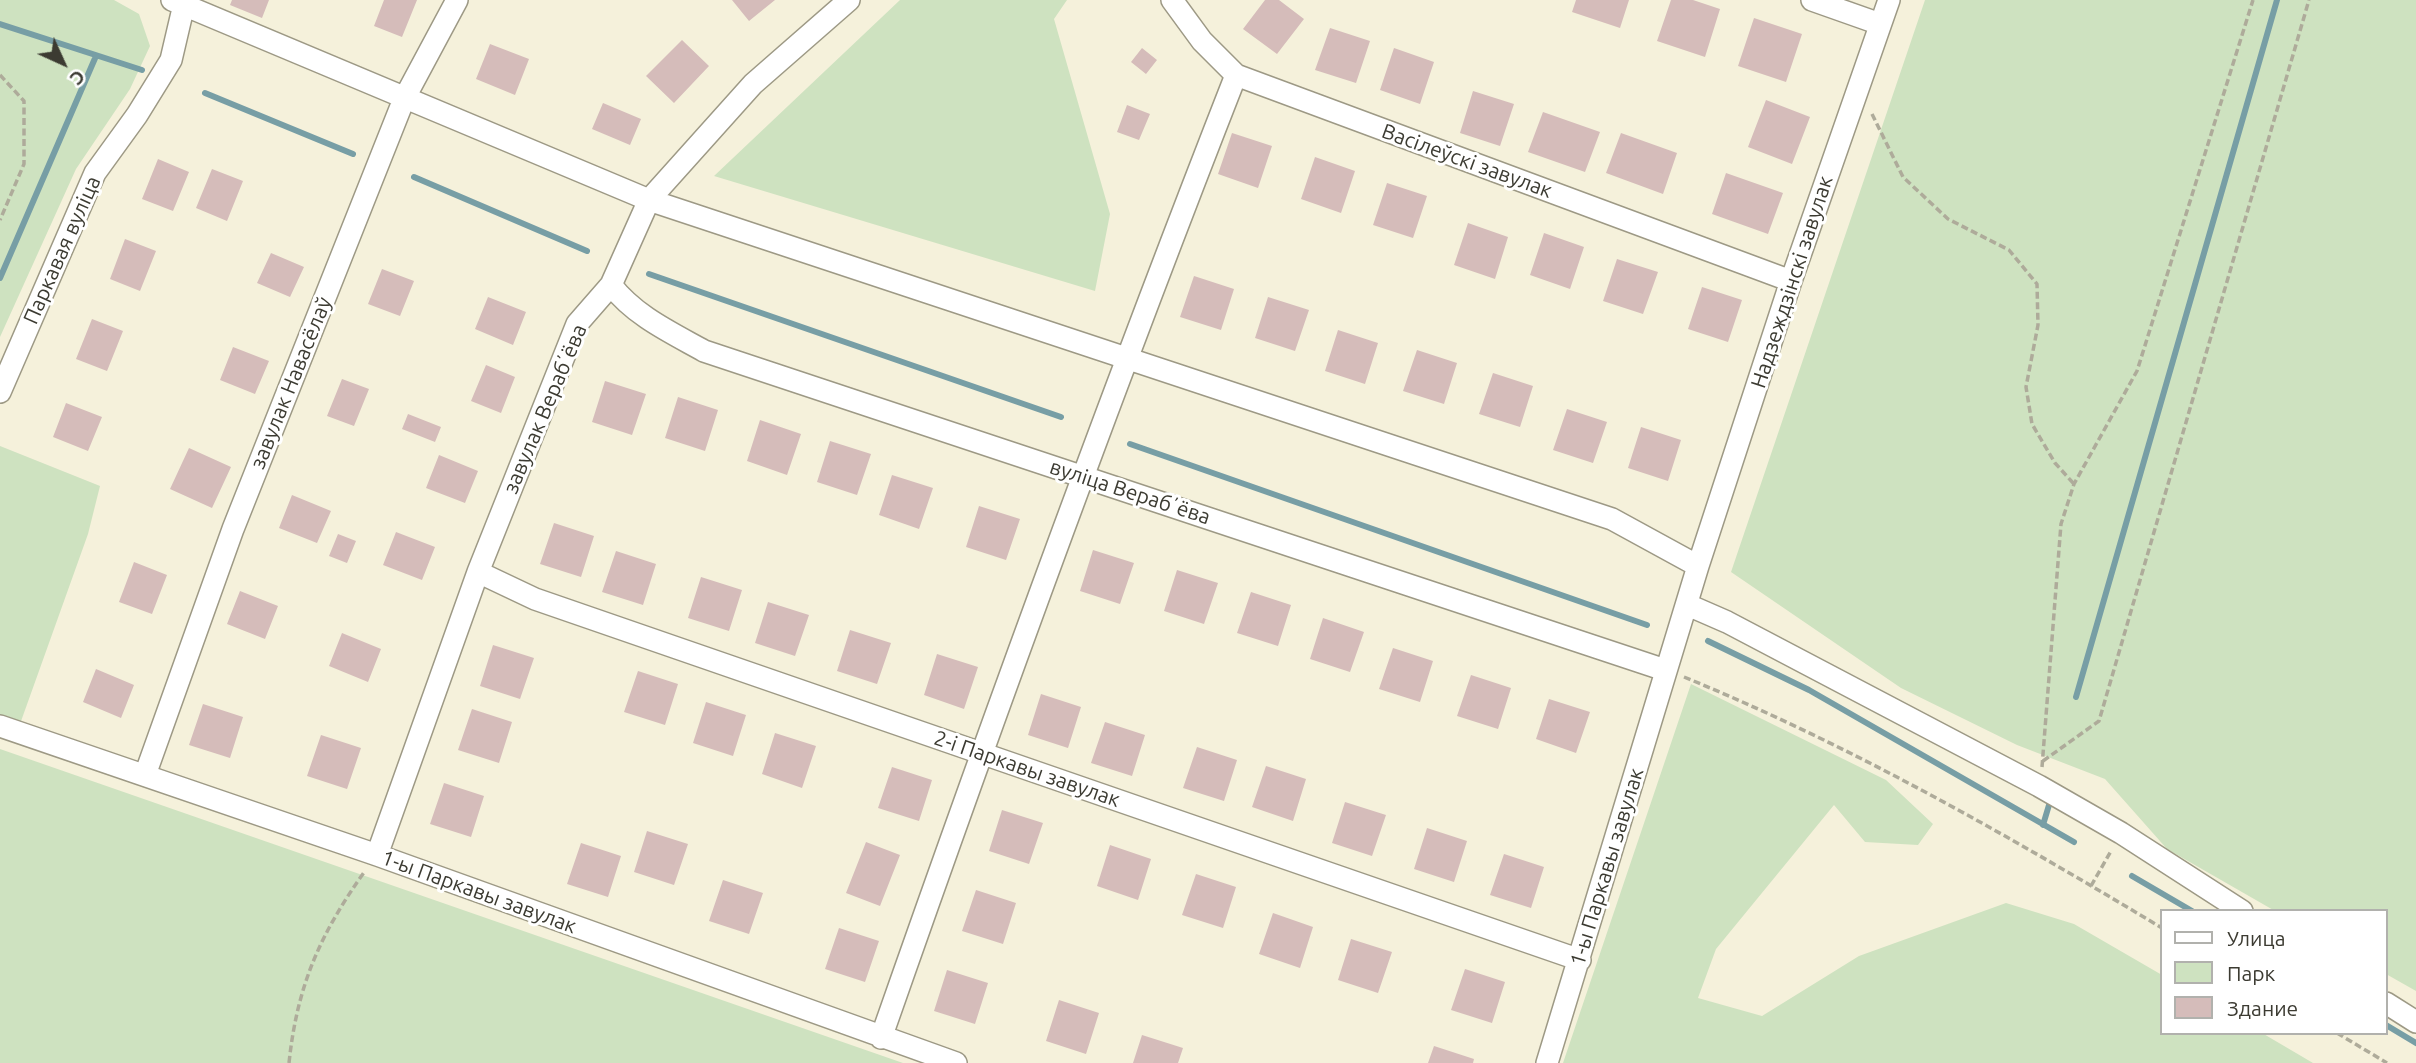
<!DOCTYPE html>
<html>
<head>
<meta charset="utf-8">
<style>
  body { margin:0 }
  #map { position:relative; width:2416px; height:1063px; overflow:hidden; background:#f5f1db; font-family:Ubuntu,sans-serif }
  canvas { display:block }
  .legend { position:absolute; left:2160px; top:909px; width:228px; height:126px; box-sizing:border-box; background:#fff; border:2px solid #b1b1ad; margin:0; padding:9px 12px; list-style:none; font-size:21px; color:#3c3b32 }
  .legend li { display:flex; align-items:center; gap:14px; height:35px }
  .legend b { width:35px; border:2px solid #b1b1ad }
  .north { position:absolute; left:28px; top:28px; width:70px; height:70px; -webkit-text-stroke:5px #fff; paint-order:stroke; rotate:135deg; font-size:19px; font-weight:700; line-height:28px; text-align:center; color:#3c3b32 }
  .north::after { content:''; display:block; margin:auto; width:24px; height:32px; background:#3c3b32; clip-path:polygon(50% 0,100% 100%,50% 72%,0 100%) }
</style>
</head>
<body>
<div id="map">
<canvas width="2416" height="1063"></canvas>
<ul class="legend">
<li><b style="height:9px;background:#fff"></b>Улица</li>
<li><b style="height:19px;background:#cee2c0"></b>Парк</li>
<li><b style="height:19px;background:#d5bcba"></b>Здание</li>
</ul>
<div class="north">С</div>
</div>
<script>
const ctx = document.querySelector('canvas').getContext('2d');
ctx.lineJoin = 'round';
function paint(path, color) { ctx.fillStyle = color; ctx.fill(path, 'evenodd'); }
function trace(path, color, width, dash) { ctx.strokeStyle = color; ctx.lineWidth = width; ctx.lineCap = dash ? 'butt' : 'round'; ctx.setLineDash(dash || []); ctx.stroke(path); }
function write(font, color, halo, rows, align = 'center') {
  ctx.font = font + ' Ubuntu,sans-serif'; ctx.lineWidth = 6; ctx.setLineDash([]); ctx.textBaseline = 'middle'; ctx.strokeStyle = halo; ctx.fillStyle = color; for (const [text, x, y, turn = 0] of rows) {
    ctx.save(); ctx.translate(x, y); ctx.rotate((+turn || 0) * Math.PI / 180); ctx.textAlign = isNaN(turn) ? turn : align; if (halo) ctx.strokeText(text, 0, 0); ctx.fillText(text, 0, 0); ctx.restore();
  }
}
const green = new Path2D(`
  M0,0h114l25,14 11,32 -20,43 -54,80 -76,168z
  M900,0h167l-13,19 56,195 -15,77 -381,-115z
  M1925,0h491v991l-30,-17v-63h-111l-108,-62 -62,-70 -88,-34 -116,-57 -170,-116z
  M0,446l100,40 -12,48 -68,190 -20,-7z
  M1691,684l195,96 47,44 -15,21 -53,-3 -31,-37 -118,144 -18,49 64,18 97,-60 147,-53 68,21 88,51v58h100l51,30h-750z
  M0,749l903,314h-903z`);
const stream = new Path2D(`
  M0,24l142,46
  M205,93l148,61
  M414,177l173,74
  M649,274l412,143
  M0,278l96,-222
  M1130,444l517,181
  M1708,641l101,49 265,152
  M2076,697l201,-697
  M2043,825l6,-20
  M2132,876l60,35
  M2386,1025l30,18`);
const building = new Path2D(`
  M232,0h37l-7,18 -32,-13z
  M384,0h33l-15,37 -28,-11z
  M732,0h43l-26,21z
  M1265,0h14l25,19 -27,35 -34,-25z
  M1576,0h53l-9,28 -48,-16z
  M1671,0h22l27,9 -15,48 -48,-16z
  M1754,18l48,16 -16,48 -48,-16z
  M1330,28l40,13 -14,42 -41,-13z
  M682,40l27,26 -35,37 -28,-27z
  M490,44l39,15 -14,36 -39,-16z
  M1142,48l15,12 -11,14 -15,-12z
  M1394,48l40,14 -14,42 -40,-14z
  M1473,91l41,13 -14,42 -40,-13z
  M1766,100l44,17 -18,47 -44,-17z
  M603,103l38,16 -11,26 -38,-16z
  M1127,105l23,9 -11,26 -22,-8z
  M1543,112l57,20 -15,40 -57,-20z
  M1232,133l40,13 -14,42 -40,-14z
  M1621,133l56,20 -14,41 -57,-21z
  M1315,157l40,14 -14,42 -40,-14z
  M158,159l31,13 -16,39 -31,-12z
  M212,169l31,12 -16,40 -31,-13z
  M1726,173l57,20 -15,41 -56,-20z
  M1387,183l40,13 -14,42 -40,-13z
  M1468,223l40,14 -13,42 -41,-14z
  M1544,233l40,14 -14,42 -40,-14z
  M125,239l31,12 -16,40 -30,-12z
  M271,253l33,14 -14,30 -33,-14z
  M1617,259l41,13 -15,42 -40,-13z
  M382,269l32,12 -14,35 -32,-12z
  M1194,276l40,13 -13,41 -41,-13z
  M1702,287l40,13 -14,42 -40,-13z
  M488,297l38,15 -13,33 -38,-16z
  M1268,297l41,13 -14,41 -40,-13z
  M92,319l31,12 -16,40 -31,-12z
  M1338,330l40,13 -13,41 -40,-13z
  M233,347l36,14 -14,33 -35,-14z
  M1417,350l40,13 -13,41 -41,-13z
  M486,365l29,12 -14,36 -30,-12z
  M1493,373l40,13 -13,41 -41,-13z
  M342,379l27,10 -15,37 -27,-10z
  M605,381l41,13 -14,41 -40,-13z
  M678,397l40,13 -13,41 -40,-13z
  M66,403l36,14 -14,34 -35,-14z
  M1567,409l40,13 -14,41 -40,-13z
  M408,414l33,13 -6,15 -33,-13z
  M760,420l41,14 -14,41 -40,-14z
  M1641,427l40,13 -13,41 -40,-13z
  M830,441l41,13 -14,41 -40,-13z
  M189,448l42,19 -19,41 -42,-19z
  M439,455l39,16 -13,32 -39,-15z
  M892,475l41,13 -14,41 -40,-14z
  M292,495l39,16 -14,32 -38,-15z
  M979,506l41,13 -14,41 -40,-13z
  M554,523l40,13 -13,41 -41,-13z
  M396,532l39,15 -13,33 -39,-15z
  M338,534l18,7 -9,22 -18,-7z
  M1093,550l41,13 -14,41 -40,-13z
  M616,551l40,13 -13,41 -41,-13z
  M134,562l33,13 -15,39 -33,-12z
  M1177,570l41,13 -14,41 -40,-13z
  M701,577l41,13 -13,41 -41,-13z
  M240,591l38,15 -13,33 -38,-15z
  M1251,592l40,13 -13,41 -41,-13z
  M768,602l41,13 -14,41 -40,-13z
  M1323,618l41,14 -14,40 -40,-13z
  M850,630l41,13 -14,41 -40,-13z
  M342,633l39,16 -13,33 -39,-16z
  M493,645l41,13 -14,41 -40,-13z
  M1393,648l40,13 -13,41 -41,-13z
  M937,654l41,13 -14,42 -40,-14z
  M96,669l38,16 -13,33 -38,-16z
  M638,671l40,13 -13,41 -41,-13z
  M1471,675l40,13 -13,41 -41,-13z
  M1041,694l40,13 -13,41 -40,-13z
  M1549,699l41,13 -14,41 -40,-14z
  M706,702l40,13 -13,41 -40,-13z
  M203,704l40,13 -13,41 -41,-13z
  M472,709l40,13 -13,41 -41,-13z
  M1105,722l40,13 -13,41 -41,-13z
  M775,733l41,13 -14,42 -40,-14z
  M321,735l40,13 -14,41 -40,-13z
  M1197,747l40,13 -13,41 -41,-13z
  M1266,766l40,13 -13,42 -41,-14z
  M892,767l40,13 -13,41 -41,-13z
  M444,783l40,13 -13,41 -41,-13z
  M1345,802l41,13 -14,41 -40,-13z
  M1002,810l41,13 -14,41 -40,-13z
  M1427,828l40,13 -13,41 -40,-13z
  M647,831l41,13 -14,41 -40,-13z
  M866,842l34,13 -20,51 -34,-13z
  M581,843l40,13 -13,41 -41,-13z
  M1110,845l41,14 -13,41 -41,-14z
  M1504,854l40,13 -13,41 -41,-13z
  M1196,874l40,13 -13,41 -41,-13z
  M723,880l40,13 -14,41 -40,-13z
  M976,890l40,13 -13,41 -41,-13z
  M1273,913l40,14 -13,41 -41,-14z
  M839,928l40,13 -14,41 -40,-13z
  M1351,939l41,13 -14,41 -40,-13z
  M1465,969l40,13 -13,41 -41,-13z
  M947,970l41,13 -13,41 -41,-13z
  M1059,1000l40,13 -13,41 -40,-13z
  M1142,1035l41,13 -5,15h-45z
  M1434,1046l40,13 -1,4h-45z`);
const path = new Path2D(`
  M0,75l24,26v63l-24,56
  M1872,114l31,63 45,42 61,31 28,34 1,41 -12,62 6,37 23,39 19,21
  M1684,677c166,68 325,159 478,251
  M2043,761l56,-40 210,-721
  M2042,767l19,-243 13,-40 63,-113 116,-371
  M2091,886l20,-35
  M2337,1033l50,30
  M289,1063c8,-77 31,-129 76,-192`);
const minor = new Path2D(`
  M172,0l477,200 963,319 86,47
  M1172,0l30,41 34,34 555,206
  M1812,0l68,24
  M611,285c24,31 59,47 93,66l961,319
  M0,392l95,-219 42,-58 34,-55 14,-60
  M478,572l57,27 1045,361
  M1688,605l39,17 312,164 82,47 121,78
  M0,726l377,129 579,208
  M145,775l88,-246 171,-430 53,-99
  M377,855l101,-283 99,-248 34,-39 38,-85 104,-116 96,-84
  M2386,1003l30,19
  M881,1038c113,-323 230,-644 355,-963
  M1547,1063l151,-497 93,-285 98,-281`);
const streetNames = [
  ["Васілеўскі завулак",1467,161,20],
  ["Паркавая вуліца",62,250,-66],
  ["Надзеждзінскі завулак",1792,282,-72],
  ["завулак Навасёлаў",291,383,-68],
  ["завулак Верабʼёва",545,409,-67],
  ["вуліца Верабʼёва",1130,492,18],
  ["2-і Паркавы завулак",1027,769,19],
  ["1-ы Паркавы завулак",1607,867,-73],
  ["1-ы Паркавы завулак",479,892,20]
];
paint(green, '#cee2c0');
trace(stream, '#779ea5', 6);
paint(building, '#d5bcba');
trace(minor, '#9d9985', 24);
trace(path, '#aeab9a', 3.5, [7, 3.5]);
trace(minor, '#fff', 21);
write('21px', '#3c3b32', '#fff', streetNames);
</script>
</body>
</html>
